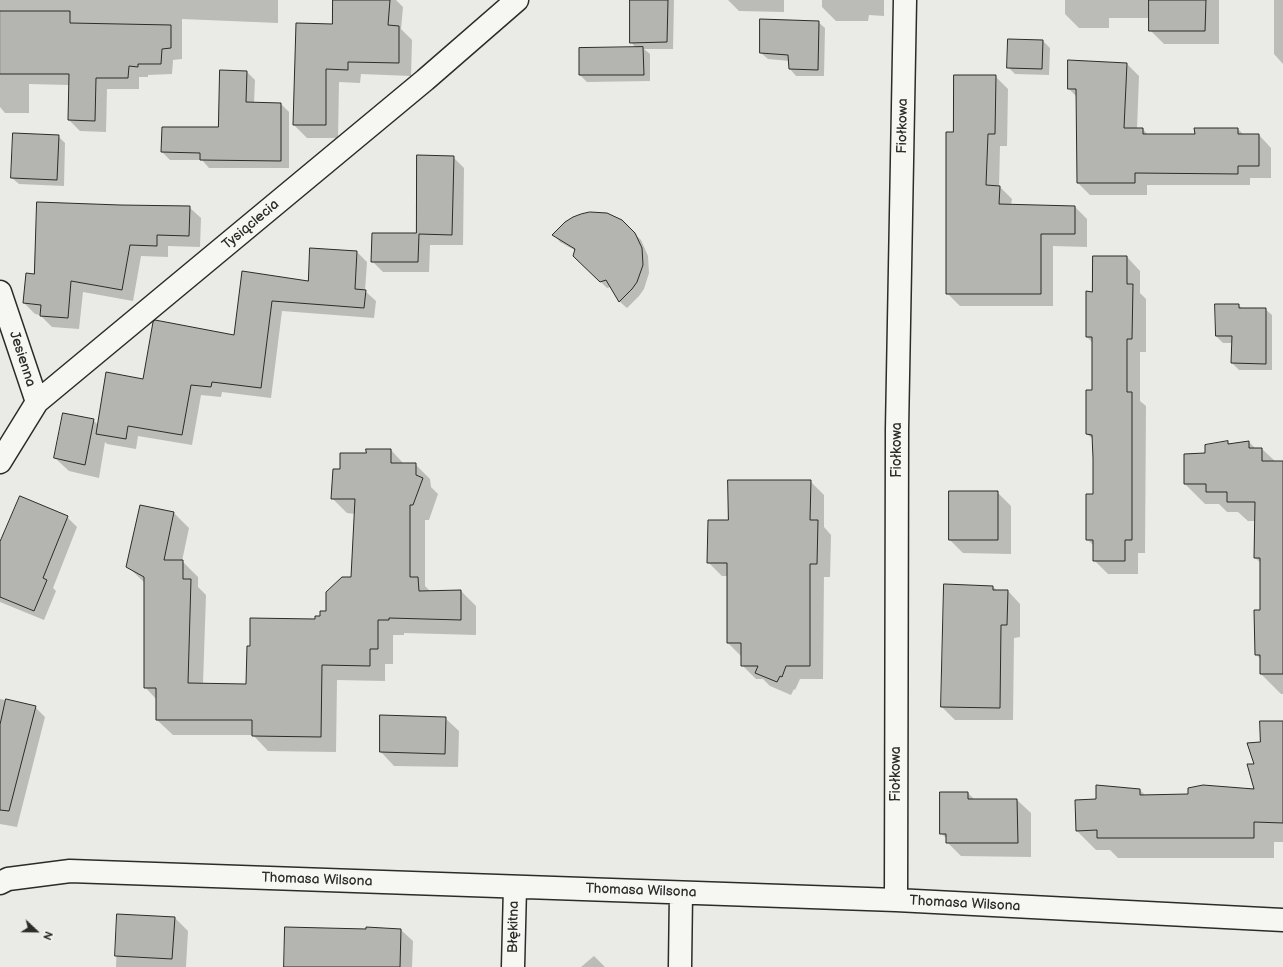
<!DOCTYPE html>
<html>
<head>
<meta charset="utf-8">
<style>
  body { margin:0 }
  #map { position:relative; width:1283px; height:967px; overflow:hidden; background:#eaeae6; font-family:"Balsamiq Sans",sans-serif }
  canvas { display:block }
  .north { position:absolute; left:16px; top:911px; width:40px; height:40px; -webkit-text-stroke:3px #f6f6f2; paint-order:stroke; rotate:112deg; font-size:11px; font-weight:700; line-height:16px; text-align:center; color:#2b2b2b }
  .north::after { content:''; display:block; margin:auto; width:14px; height:18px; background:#2b2b2b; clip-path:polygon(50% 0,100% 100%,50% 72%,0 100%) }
</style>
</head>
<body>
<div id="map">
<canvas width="1283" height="967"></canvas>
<div class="north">N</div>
</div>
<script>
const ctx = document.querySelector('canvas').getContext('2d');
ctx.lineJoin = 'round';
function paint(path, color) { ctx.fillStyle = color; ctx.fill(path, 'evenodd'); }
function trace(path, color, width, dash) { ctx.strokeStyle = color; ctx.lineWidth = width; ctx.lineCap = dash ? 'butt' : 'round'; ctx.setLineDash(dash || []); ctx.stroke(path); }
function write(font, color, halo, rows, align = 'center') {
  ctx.font = font + ' "Balsamiq Sans",sans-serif'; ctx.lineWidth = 4; ctx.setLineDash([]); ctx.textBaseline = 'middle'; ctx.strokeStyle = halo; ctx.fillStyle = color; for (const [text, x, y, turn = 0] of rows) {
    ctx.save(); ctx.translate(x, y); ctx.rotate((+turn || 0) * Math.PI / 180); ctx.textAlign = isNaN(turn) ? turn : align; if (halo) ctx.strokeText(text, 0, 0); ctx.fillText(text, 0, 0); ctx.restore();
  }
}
const shadow = new Path2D(`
  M0,0h278v23l-96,-4v40l-9,1 -1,14 -24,1v2h-9v12h-32l-1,43 -26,-1 -11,-11v-35l-40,-1v29h-24l-5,-6z
  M334,0h62l7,7 -2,22 11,11 -1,36 -50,-2 -1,9 -21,-1 -1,56h-31l-13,-13 39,-100z
  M631,0h43l-1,49h-29l6,5v27l-63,1 -7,-7v-26l56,-1 -5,-6z
  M728,0h56v12l-45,-1z
  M822,0h62v16l-15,-1 -1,6h-32l-14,-14z
  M1065,0h154v44h-55l-14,-14v-12h-41v10h-30l-14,-14z
  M1274,0h9v64l-9,-10z
  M818,22l7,6 -1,48h-28l-6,-7v-8l-22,-2 -7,-6z
  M1043,41l7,7 -1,27 -34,-1 -7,-7z
  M1127,64l12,12 -2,53h6l5,6h48l42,-6 6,6h15l12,13v30h-21v7h-103v10h-57l-12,-12 -1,-86 -8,-8z
  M247,72l8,8 -1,23 27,1 8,8v56h-80l-7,-8h-32l-8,-8 57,-24z
  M995,76l13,13 -1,57h-7l-1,40 13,13 -1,6 64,2 12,12v28l-34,-1v60h-93l-13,-13 7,-160z
  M58,136l7,7 -1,43 -45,-2 -7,-6z
  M453,157l11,11 -1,77h-33l-1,27h-46l-11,-11 45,-27z
  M189,207l12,11 -1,29 -32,-1v11l-27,-1 -8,45 -50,-9 -4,37 -27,-2 -12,-12 -5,-1 -11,-11 11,-28z
  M622,221l19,19 7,16 1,17 -5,16 -5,7 -12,12 -7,-6 -9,-15 -4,1 -33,-33 2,-4 -16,-9 -6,-7z
  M357,252l10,10 -2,29 11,10 -2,17 -92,-7 -11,87 -49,-6 -1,5 -20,-2 -9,50 -54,-9 -2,13 -29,-5 -2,-2 -6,36 -30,-7 -14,-13 38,-38 5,5 46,-45 91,-44 8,-64 65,10z
  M1127,257l13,14v22l6,6v53h-6v49l6,5 -1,147h-7v21h-30l-14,-14v-14l-7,-7 7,-44v-55l-7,-6 6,-43v-48l-6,-6 6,-44z
  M1238,305l5,4h22l7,6v55h-33l-7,-7 1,-20h-10l-7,-7z
  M1227,442l4,3 18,-3 7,7h6l14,13h7v232h-2l-20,-20v-14l-5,-6 5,-43v-48l-6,-5 1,-37h-8l-10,-9h-11l-8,-8h-14l-20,-20 21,-30z
  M367,450h24l13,14h11l15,15 1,8 7,7 -9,26h-4v66l6,6 30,-1 15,15v29l-72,-2v2h-11v29h-8v17l-48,-1 -1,72 -68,-1 -15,-16h-80l-16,-15v-20l-12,-13v-104l-18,-17 47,-53 15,15 -7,33 16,16v10l8,8 -3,89 44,1 69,-65 11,-8 25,-34 3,-64 -8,-1 -15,-15 9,-28 26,-16z
  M810,481l14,14v32l7,8 -1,42h-6l-1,102h-23l-5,11 -1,-1 -3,6 -21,-9 -7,-7h-7l-14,-14v-8l-14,-14v-67h-6l-14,-14 21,-41z
  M997,492l14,14v48l-48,-1 -13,-13z
  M67,517l10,10 -24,61 3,3 -12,29 -44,-18v-57z
  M945,586l48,1 5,4h10l12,13v33l-6,1 -1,82h-58l-13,-13z
  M0,699l35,8 10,10 -28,110 -17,-3z
  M445,718l14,13 -1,36 -64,-1 -13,-14z
  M1283,722v120h-9v16h-156l-8,-8h-14l-20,-20 21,-30 43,-10 6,6 43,-1 67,-5 -1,-25 6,-22z
  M941,793h27l7,7h42l14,13v44l-70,-1 -14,-14v-3l-6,-6z
  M118,915l57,3 13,13 -2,36h-70z
  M367,928l34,2 12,11 -1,26h-127l82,-37z
  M594,956l11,11h-24z`);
const building = new Path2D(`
  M333,0h57l-2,25 11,1v37l-51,-1v8l-22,-1v56h-33l3,-102 36,1z
  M630,0h38l-1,42 -37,1z
  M1149,0h57l-1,31h-56z
  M0,11h70v12l101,2v23l-9,1 -1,15h-23v3l-9,-1 -1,12h-32l-1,43 -27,-1 1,-46h-69z
  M760,19l59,2 -1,49 -29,-1 -1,-14 -28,-2z
  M1008,39l35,1 -1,29 -35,-1z
  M643,47l1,28h-65v-27z
  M1068,60l59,3 -3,65h19v6h52l-1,-6h44v6h21v32h-21v8l-103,-1v10h-58l-1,-94h-8z
  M220,70l27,1 -1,31 35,1v58l-81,-1v-7l-39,-1 1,-25h56z
  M954,75h42l-1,59h-7l-2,51 14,1 -1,18 76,2v28h-34v60h-95v-162h7z
  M13,133l46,2 -2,45 -46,-2z
  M417,155l37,1 -2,79 -33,-1 -1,28h-47l1,-29h44z
  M37,202l83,3 70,1 -1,30 -32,-1v11l-27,-1 -8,45 -51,-9 -3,37 -28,-2 1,-11 -18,-2 3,-30 8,1z
  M590,212l17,1 15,7 13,13 7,15 1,17 -6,17 -5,7 -13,13 -13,-22 -6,2 -27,-26 2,-7 -23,-14 13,-13 8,-5 8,-3z
  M310,248l47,3 -2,38 11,1 -2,18 -92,-7 -11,87 -49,-6 -1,5 -20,-2 -9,50 -54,-9 -2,13 -30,-5 10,-62 37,7 10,-57 2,-2 79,15 8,-64 66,10z
  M1093,256h34v28h6l-1,55h-5v53h5v148h-7v21h-32v-21h-7v-46h7v-36l-1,-23 -6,-1v-44h6v-53h-6v-46l6,1z
  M1215,304h24v4h27v56l-35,-1 1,-27h-16z
  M63,413l31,6 -9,46 -31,-7z
  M1228,441v3l21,-3v7h13v13h21v213h-23v-19h-5l-1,-45h6v-52h-6l1,-56h-28v-10h-21v-8h-22v-30l21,-1v-8z
  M366,449h25v14h25v12l7,3 -10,27h-3v72h8l1,14 42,-1v30l-72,-2v2h-11v29h-8v17l-48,-1 -1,72 -69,-1v-16h-96v-32h-12v-111l-18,-10 14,-62 34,7 -10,48h19v19h8l-3,104 58,1 1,-38h3v-28l65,1v-3h5v-5h6v-19l16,-15h9l4,-78h-24l2,-30h7v-16h26z
  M728,480h83l-1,40h8l-1,44h-7v102h-24l-4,11 -2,-1 -3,6 -22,-9 3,-7h-17v-23h-14v-80h-20l1,-43h20z
  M949,491h49v49h-49z
  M20,496l48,20 -25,62 4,2 -13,31 -34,-14v-55z
  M944,584l49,2v4h15l-1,35h-6l-1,83 -59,-1z
  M6,699l30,7 -27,105 -9,-1v-85z
  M380,715l66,2 -1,37 -65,-2z
  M1260,721h23v102l-29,-1v16h-157v-8l-21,1 -1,-31 21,-1v-14l44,4v6l48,-1v-6l15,-3 51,4 -7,-25h7l-7,-21 13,-1z
  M940,792h28v7h49l1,44h-72v-9h-6z
  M117,914l58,3 -3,42 -57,-3z
  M285,927l81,2v-2l35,2 -1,38h-116z`);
const minor = new Path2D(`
  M0,292l37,110
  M0,462l37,-60 388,-322 92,-80
  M0,883l8,-4 62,-8 826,29 387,20
  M896,900l1,-471 8,-429
  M513,967l2,-80
  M680,967l1,-74`);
const streetNames = [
  ["Fiołkowa",903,126,-89],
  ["Tysiąclecia",251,225,-40],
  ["Jesienna",22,359,72],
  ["Fiołkowa",897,450,-90],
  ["Fiołkowa",896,774,-90],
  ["Thomasa Wilsona",317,880,2],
  ["Thomasa Wilsona",641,891,2],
  ["Thomasa Wilsona",965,904,3],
  ["Błękitna",514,927,-89]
];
paint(shadow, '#0003');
paint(building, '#b4b4b1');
trace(building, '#2b2b2b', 1);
trace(minor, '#2b2b2b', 25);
trace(minor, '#f6f6f2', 22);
write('14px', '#2b2b2b', '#f6f6f2', streetNames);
</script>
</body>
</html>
